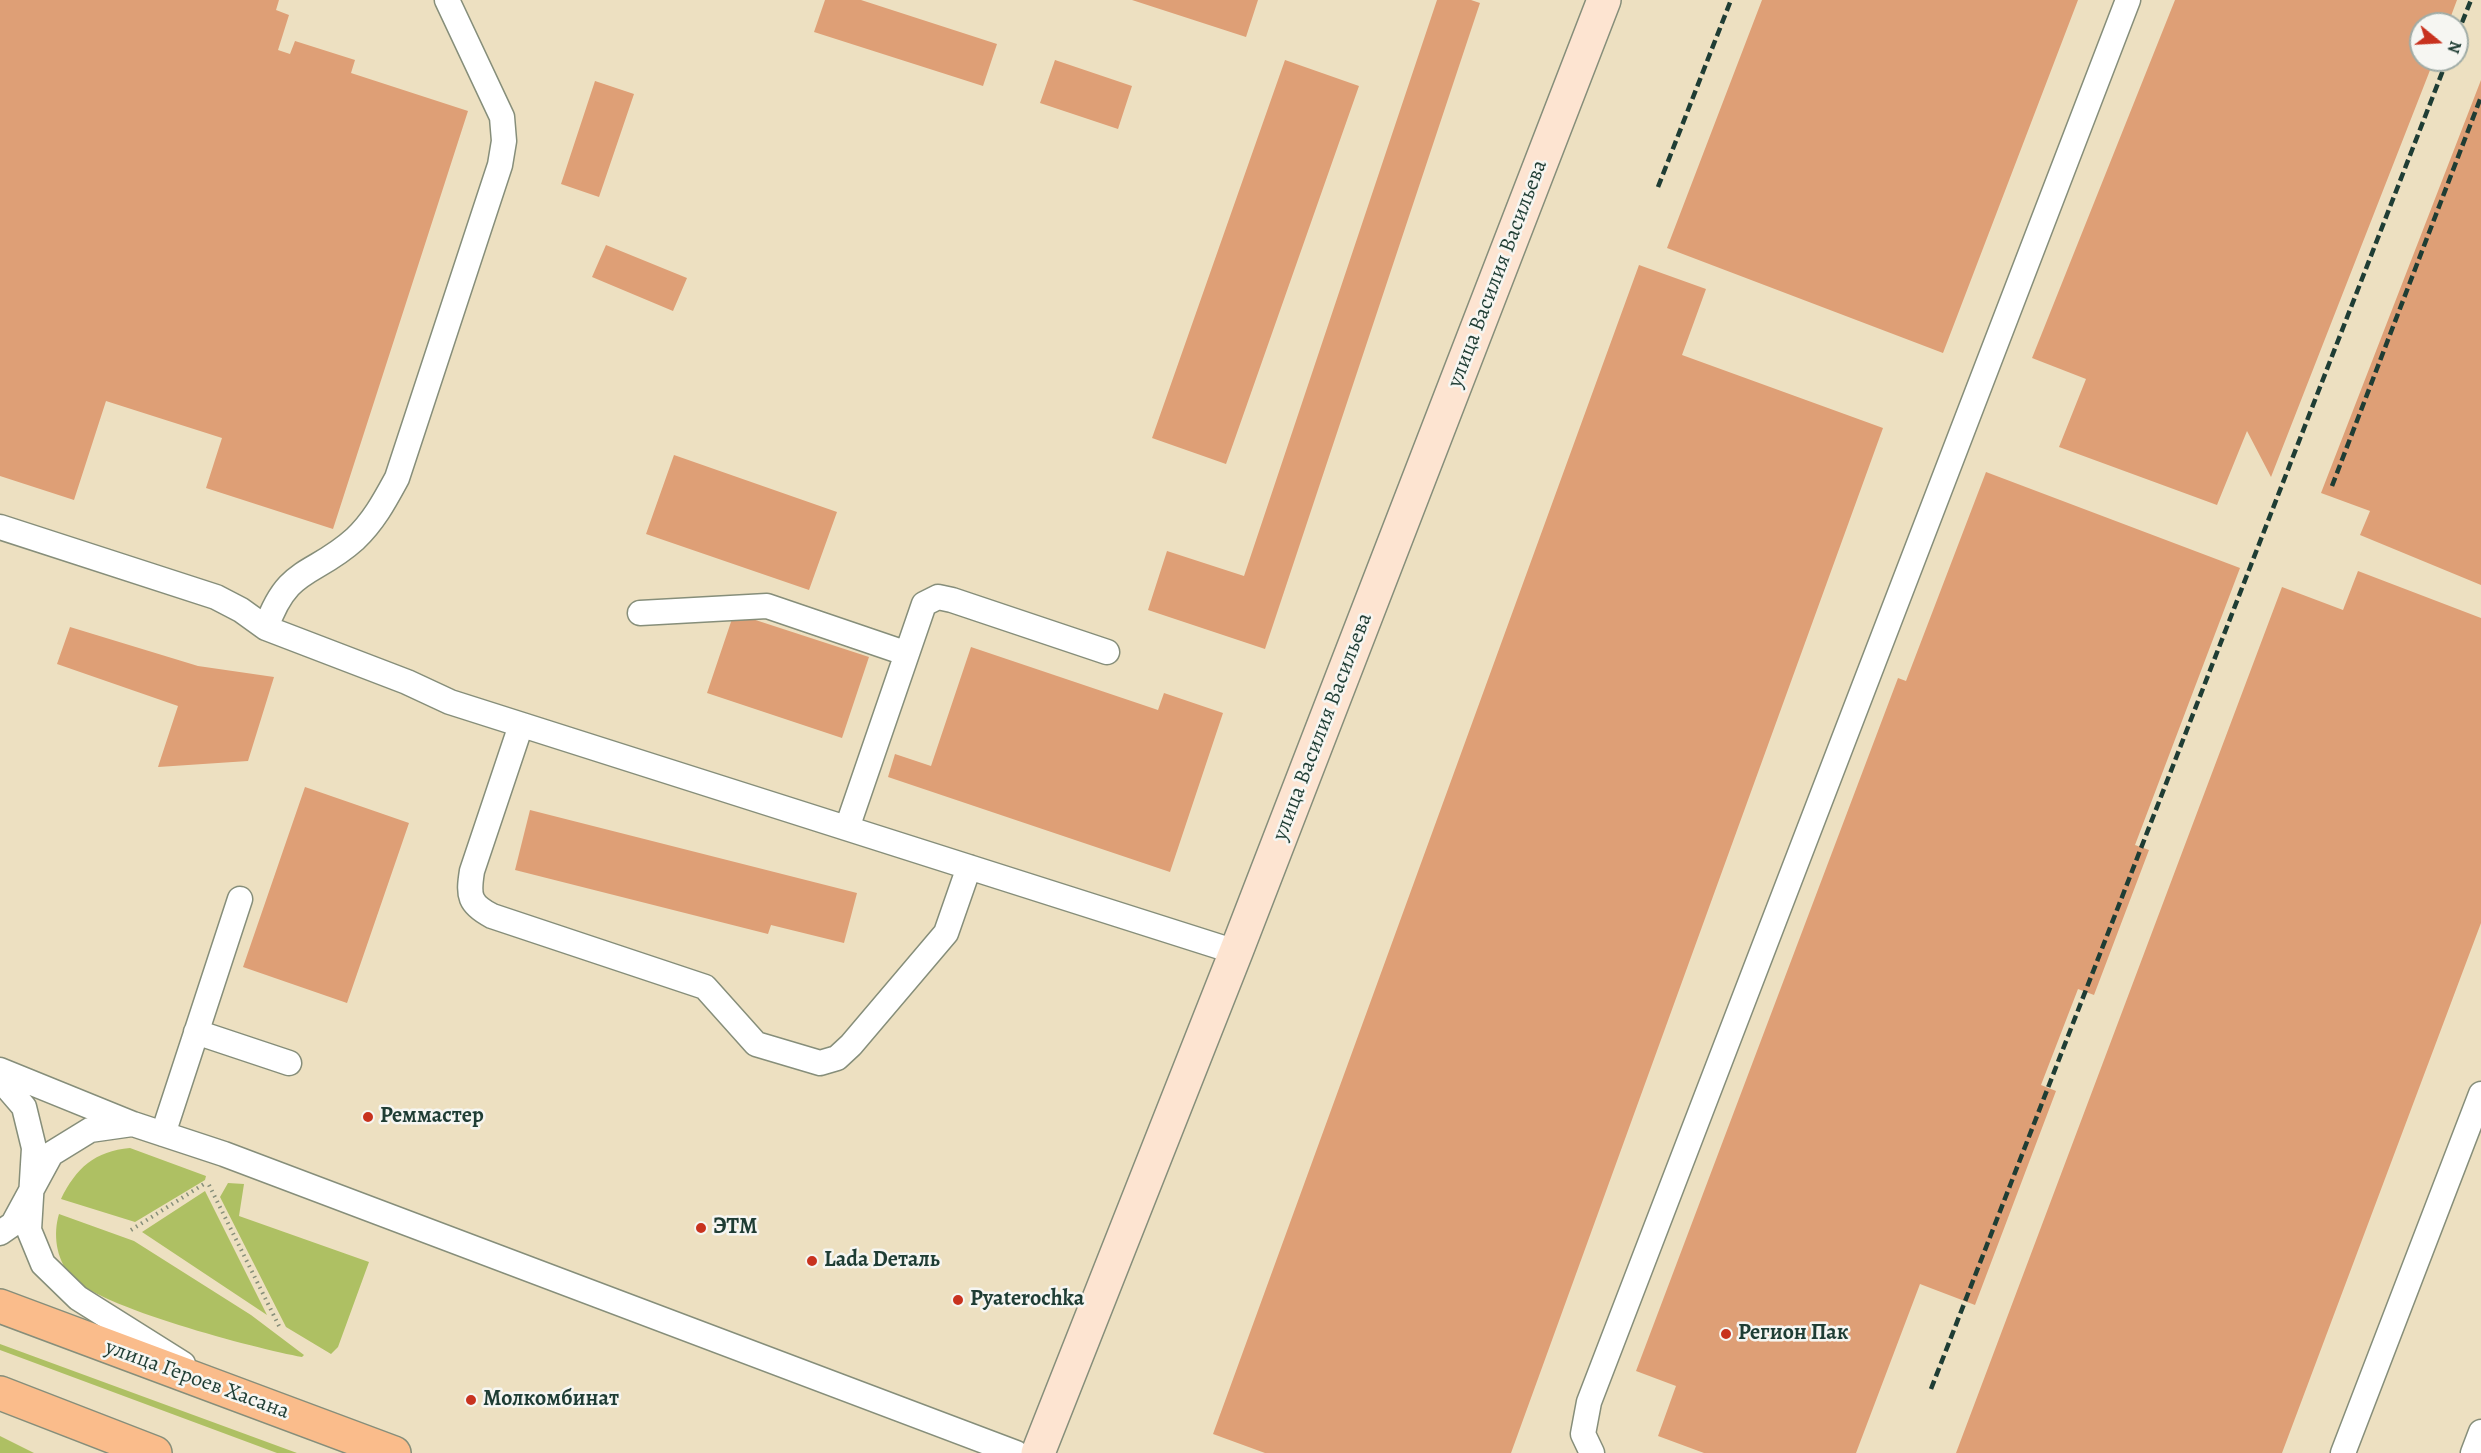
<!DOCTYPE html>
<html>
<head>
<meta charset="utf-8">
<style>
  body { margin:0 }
  #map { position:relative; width:2481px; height:1453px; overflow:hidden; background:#ede0c1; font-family:Alegreya,serif }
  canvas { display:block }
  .north { position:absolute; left:2409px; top:12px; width:60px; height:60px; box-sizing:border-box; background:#f6f6f2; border:2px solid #a0aca6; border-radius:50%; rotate:108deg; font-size:16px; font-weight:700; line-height:24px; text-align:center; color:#1f3d34 }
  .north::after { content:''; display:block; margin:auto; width:21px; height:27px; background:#c8321e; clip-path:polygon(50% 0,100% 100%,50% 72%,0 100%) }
</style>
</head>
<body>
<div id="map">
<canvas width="2481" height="1453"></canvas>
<div class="north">N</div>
</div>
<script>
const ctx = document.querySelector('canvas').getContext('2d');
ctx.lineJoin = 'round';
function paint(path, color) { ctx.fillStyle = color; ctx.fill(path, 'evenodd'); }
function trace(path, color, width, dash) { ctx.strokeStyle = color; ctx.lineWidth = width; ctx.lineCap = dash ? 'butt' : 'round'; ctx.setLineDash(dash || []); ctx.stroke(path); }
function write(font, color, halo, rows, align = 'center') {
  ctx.font = font + ' Alegreya,serif'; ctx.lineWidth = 5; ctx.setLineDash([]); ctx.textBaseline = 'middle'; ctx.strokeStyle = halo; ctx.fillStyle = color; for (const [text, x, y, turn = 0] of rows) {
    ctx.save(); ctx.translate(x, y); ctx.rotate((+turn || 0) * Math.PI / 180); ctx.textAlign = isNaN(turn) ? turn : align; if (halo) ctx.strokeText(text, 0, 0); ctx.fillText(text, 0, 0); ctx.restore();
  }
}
const green = new Path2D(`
  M130,1148l76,28 -1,4 -70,42 -74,-23c15,-31 34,-48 69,-51z
  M228,1183l16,1 -5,32 130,46 -31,85 -7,7 -45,-27 -66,-130z
  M205,1191l62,124 -125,-83z
  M59,1214l75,27 117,74 53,40 -2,2c-44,-8 -207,-50 -232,-82 -14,-17 -17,-41 -11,-61z
  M0,1344l297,109h-20l-277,-103z
  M0,1436l34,17h-34z`);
const building = new Path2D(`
  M0,0h279l-3,10 13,5 -11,35 12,4 5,-13 60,19 -4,13 117,38 -135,418 -127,-41 16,-50 -116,-37 -32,99 -74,-24z
  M825,0h36l136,44 -14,42 -169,-54z
  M1132,0h126l-12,37z
  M1437,0h34l9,3 -215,646 -117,-39 19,-59 77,25z
  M1762,0h316l-135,353 -276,-105z
  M2175,0h282l-9,24h-27v36h13l-163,417 -24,-46 -30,74 -158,-58 27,-68 -54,-21z
  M1055,60l77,26 -14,43 -78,-26z
  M1285,60l74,26 -133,378 -74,-26z
  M2481,80v505l-121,-50 10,-24 -49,-18z
  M595,81l39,13 -35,103 -38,-13z
  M606,245l81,33 -14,33 -81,-34z
  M1639,265l67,24 -24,66 201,73 -372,1025h-246l-52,-19z
  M674,455l163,57 -28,78 -163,-56z
  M1986,472l254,96 -105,277 14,5 -55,145 -16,-6 -37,96 15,6 -81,214 -55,-21 -64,169h-152l-46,-17 18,-50 -40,-15 262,-693 8,3z
  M2358,571l123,47v305l-199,530h-326l326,-866 61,23z
  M734,613l135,44 -27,81 -135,-45z
  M70,627l128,39 76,11 -26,84 -90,6 20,-61 -121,-42z
  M971,647l187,63 6,-17 59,20 -53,159 -282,-95 7,-23 36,12z
  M305,787l104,36 -62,180 -104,-36z
  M530,810l327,83 -13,50 -73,-18 -3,9 -253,-64z`);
const path = new Path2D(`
  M209,1185l70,141
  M131,1230l73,-46`);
const service = new Path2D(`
  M0,527l216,70 25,13 25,18 141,54 43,20 786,250
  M640,613l127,-7 138,47
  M266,628c22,-63 47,-51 89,-89 19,-18 30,-39 42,-61l103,-313 4,-24 -2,-24 -55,-117
  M521,725l-49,146c-4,25 -3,33 20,45l213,71 51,57 64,19 17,-5 14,-13 95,-112 23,-66
  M847,828l77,-224 14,-7 14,3 155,52
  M196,1032l93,31
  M0,1070l133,54 91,30 792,299
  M0,1079l24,28 10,41 -5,82 14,34 35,34 105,66
  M163,1134l77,-235
  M0,1233l13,-9 38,-70 39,-24 42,-6
  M1592,1453l-9,-19 6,-32 539,-1402
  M2343,1453l138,-359
  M2473,1453l8,-21`);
const secondary = new Path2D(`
  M1038,1453l198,-501 368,-952`);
const primary = new Path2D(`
  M0,1306l394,147
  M0,1393l155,60`);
const rail = new Path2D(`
  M2457,35l14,-35
  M1658,187l73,-187
  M2332,486l149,-389
  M1931,1389l516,-1329`);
const markers = [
  [368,1117,6,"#c8321e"],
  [701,1228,6,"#c8321e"],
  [812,1261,6,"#c8321e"],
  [958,1300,6,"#c8321e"],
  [1726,1334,6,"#c8321e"],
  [471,1400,6,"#c8321e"]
];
const streetNames = [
  ["улица Василия Васильева",1498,274,-69],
  ["улица Василия Васильева",1323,727,-69],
  ["улица Героев Хасана",197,1380,20]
];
const poiNames = [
  ["Реммастер",380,1117],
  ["ЭТМ",713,1228],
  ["Lada Dеталь",824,1261],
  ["Pyaterochka",970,1300],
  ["Регион Пак",1738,1334],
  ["Молкомбинат",483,1400]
];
paint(green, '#aec063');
paint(building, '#de9f76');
trace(service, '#868e7a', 27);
trace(secondary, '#868e7a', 36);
trace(primary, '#868e7a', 36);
trace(path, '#868e7a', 4, [1.5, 4.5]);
trace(service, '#fff', 24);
trace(secondary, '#fde4d1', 33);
trace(primary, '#fabc8b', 33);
trace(rail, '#1f3d34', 4.5, [9, 4.5]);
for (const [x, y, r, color] of markers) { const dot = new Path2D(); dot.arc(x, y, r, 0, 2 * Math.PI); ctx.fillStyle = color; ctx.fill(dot); trace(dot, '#f6f6f2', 2); }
write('22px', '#1f3d34', '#f6f6f2', streetNames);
write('bold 22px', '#1f3d34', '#f6f6f2', poiNames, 'left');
</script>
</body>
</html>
